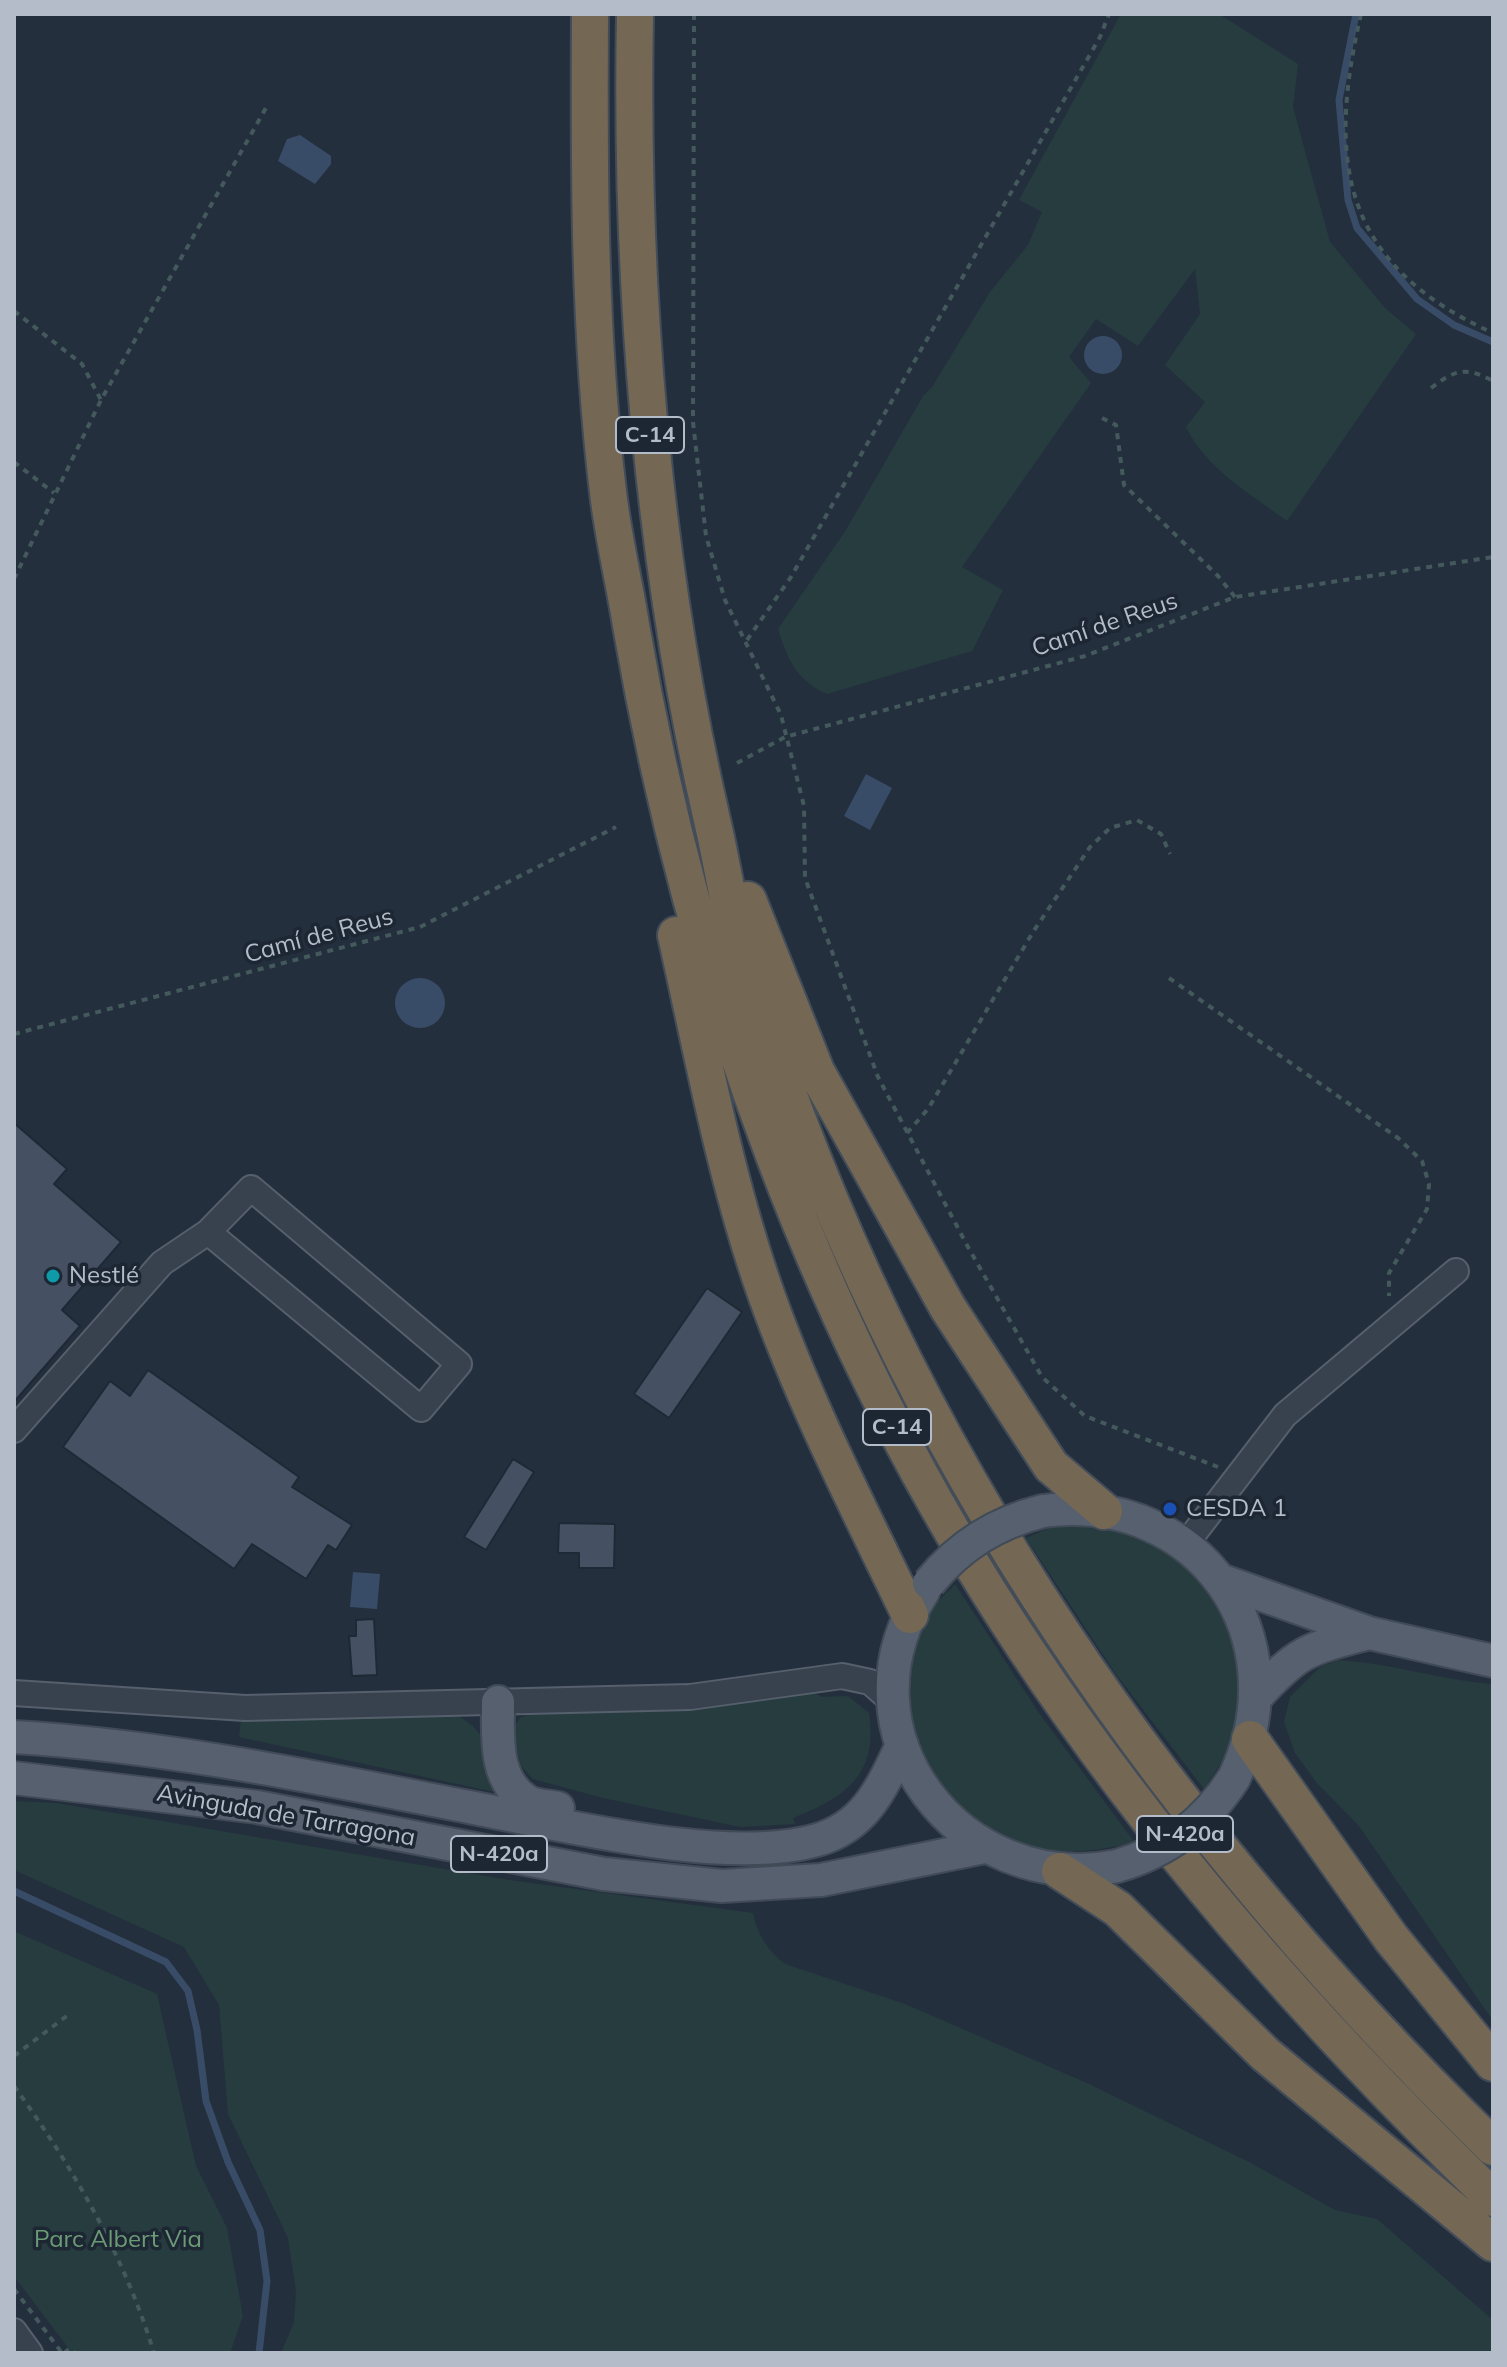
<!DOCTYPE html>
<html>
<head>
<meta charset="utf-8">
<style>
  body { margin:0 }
  #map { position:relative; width:1507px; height:2367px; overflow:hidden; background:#242f3e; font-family:Mulish,sans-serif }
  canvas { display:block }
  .frame { position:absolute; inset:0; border:16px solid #b4bcc9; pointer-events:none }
</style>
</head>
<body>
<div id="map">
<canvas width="1507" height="2367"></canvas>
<div class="frame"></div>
</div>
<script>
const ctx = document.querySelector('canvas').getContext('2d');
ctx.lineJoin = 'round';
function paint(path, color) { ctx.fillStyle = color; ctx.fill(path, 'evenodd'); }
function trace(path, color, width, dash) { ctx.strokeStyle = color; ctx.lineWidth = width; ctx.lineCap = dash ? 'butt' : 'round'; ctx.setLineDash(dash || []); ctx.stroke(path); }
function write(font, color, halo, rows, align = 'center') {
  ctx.font = font + ' Mulish,sans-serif'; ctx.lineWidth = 7; ctx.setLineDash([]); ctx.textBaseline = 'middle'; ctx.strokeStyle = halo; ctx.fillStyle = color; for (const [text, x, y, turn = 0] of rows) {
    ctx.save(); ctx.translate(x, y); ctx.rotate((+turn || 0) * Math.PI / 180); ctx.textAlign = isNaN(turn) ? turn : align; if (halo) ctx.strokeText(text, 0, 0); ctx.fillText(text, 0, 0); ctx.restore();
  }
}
const green = new Path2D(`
  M1121,14h98l79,50 -5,43 37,135 55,66 31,26 -129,187c-36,-27 -81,-52 -101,-94l19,-25 -40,-37 35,-51 -5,-45 -57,77 -42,-27 -27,38 22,26 -129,184 41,23 -31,61 -145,43c-31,-14 -39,-34 -49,-65l68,-99 77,-134 9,-9 58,-95 38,-47 14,-33 -23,-12z
  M1087,1524c12,2 25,3 36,6 75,23 129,112 116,188 -5,26 -21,50 -35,71l-89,-116 -89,-135 25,-11z
  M955,1584l84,129 96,130c-36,7 -72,13 -109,5 -17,-4 -34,-16 -47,-26 -18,-13 -36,-29 -47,-47 -26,-43 -29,-109 -8,-154 6,-13 21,-26 31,-37z
  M1338,1660c52,3 102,20 155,24v337l-134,-195 -43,-44 -21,-29 -11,-31 6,-25 30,-30z
  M813,1692l9,5 26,-1 21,17c9,62 -23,84 -76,105l2,6 -55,3 -137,-29 -70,-19 -12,-13 -9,-37 8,-11 13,-5 110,-4z
  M447,1711c43,17 41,42 52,82l-260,-56 2,-19z
  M14,1801l42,2 453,77 244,33c4,21 15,38 32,51l120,40 182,79 164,80 84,47 42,9 116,101v33h-1212l13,-31 2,-30 -8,-54 -60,-124 -9,-109 -35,-58 -170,-77z
  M14,1931l143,63 39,172 31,62 16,88 -13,37h-158l-58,-77z`);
const water = new Path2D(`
  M300,135l31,21v8l-16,20 -37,-23 9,-22z
  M1084 355a19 19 0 1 1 38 0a19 19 0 1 1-38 0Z
  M866,774l26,14 -22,42 -26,-14z
  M395 1003a25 25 0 1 1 50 0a25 25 0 1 1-50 0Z
  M353,1572l27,2 -3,35 -27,-2z`);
const stream = new Path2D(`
  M1356,14l-17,86 9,100 9,28 60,71 37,26 39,17
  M14,1891l152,71 22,29 9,39 9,71 22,61 32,68 7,51 -8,72`);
const building = new Path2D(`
  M14,1123l53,46 -13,15 67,58 -59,68 18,16 -66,76z
  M707,1288l35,24 -73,106 -35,-24z
  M148,1370l151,107 -7,10 60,38 -16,25 -8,-5 -22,34 -54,-35 -18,25 -171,-122 47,-66 20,15z
  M513,1459l21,13 -48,78 -22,-13z
  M559,1523l56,1 -1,44h-35v-15h-21z
  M374,1619l3,56 -25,1 -3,-40h7v-16z`);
const path = new Path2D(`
  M694,14l-1,408 13,114 19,64 56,115 23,91 1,72 73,199 90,170 74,130 43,39 133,51
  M1361,14c-35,150 -18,251 132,319
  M14,311l68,53 19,36
  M1431,388c24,-18 34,-22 62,-7
  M1102,418l14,7 8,60 94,91 17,21
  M14,462l40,31
  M14,579l87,-179 166,-294
  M747,640l44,-63 309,-540 9,-23
  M737,763l48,-26 300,-81 150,-59 258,-40
  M1169,978l229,160 24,23 7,23 -2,25 -38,64v23
  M14,1034l406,-107 196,-100
  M907,1133l21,-24 105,-177 57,-85 20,-19 27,-8 24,14 9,20
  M14,2056l54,-41
  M14,2086c60,83 110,169 140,267
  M14,2289l48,64
  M64,2353l5,-4 7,4`);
const minor = new Path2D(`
  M14,1430l148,-167 46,-31 43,-44 208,176 -38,45 -213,-177
  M1185,1545l100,-130 171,-144
  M14,1693l231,15 445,-11 152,-21 28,6 24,21
  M14,2331l16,22`);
const major = new Path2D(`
  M1043,1511c157,-20 258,126 191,267
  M1220,1580l149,53 124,28
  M923,1592c-91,140 37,305 194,274
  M1257,1696c43,-47 52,-47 112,-63
  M498,1702c0,33 -5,78 29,99 8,5 22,5 31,7
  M14,1737c153,9 305,41 455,70 94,18 258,59 348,33 49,-14 65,-53 85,-95
  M14,1778l243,29 347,67 118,12 99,-6 163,-33`);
const highway = new Path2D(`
  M590,14c-1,159 -1,319 18,478 5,44 16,89 23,133 62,361 189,716 394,1023 133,200 295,383 468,550
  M635,14c-5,271 16,541 77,806 10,42 16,86 28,128 139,468 405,860 753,1199
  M748,900l68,171 132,237 103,158 53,45
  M676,935c27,120 49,243 90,359 39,110 93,215 144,321
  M1250,1739l141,199 102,125
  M1060,1871l58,38 147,145 228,189`);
const majorBridge = new Path2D(`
  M929,1583c31,-38 67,-60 114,-72
  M1117,1866c51,-15 88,-43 117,-88`);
const markers = [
  [53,1276,8,"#0f9aa8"],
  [1170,1509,8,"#1a4fb4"]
];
const shields = [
  [650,435,68],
  [897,1427,68],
  [1185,1834,96],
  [499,1854,96]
];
const shieldNames = [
  ["C-14",650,435],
  ["C-14",897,1427],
  ["N-420a",1185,1834],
  ["N-420a",499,1854]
];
const streetNames = [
  ["Camí de Reus",1105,625,-19],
  ["Camí de Reus",319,936,-15],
  ["Avinguda de Tarragona",286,1816,10]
];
const poiNames = [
  ["Nestlé",69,1276],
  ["CESDA 1",1186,1509]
];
const parkNames = [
  ["Parc Albert Via",118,2240]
];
paint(green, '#263c3f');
paint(water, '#394c67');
trace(stream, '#394c67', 7);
paint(building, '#455162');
trace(building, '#1f2835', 2);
trace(minor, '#565f6c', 28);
trace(major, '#414a57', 36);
trace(highway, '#434c59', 40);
trace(path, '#44595c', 4, [6, 6]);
trace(minor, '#38414e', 24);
trace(major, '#56606e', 32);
trace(highway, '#746855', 36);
trace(majorBridge, '#414a57', 36, []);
trace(majorBridge, '#56606e', 32);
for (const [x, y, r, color] of markers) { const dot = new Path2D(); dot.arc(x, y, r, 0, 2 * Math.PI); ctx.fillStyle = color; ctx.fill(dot); trace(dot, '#1d2633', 3); }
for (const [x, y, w] of shields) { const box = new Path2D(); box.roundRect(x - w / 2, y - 18, w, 36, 6); ctx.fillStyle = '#1d2633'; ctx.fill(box); trace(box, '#b4bcc9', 2); }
write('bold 22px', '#b4bcc9', null, shieldNames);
write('24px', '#b4bcc9', '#1d2633', streetNames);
write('24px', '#b4bcc9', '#1d2633', poiNames, 'left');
write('24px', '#6b9a76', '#1d2633', parkNames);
</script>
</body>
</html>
